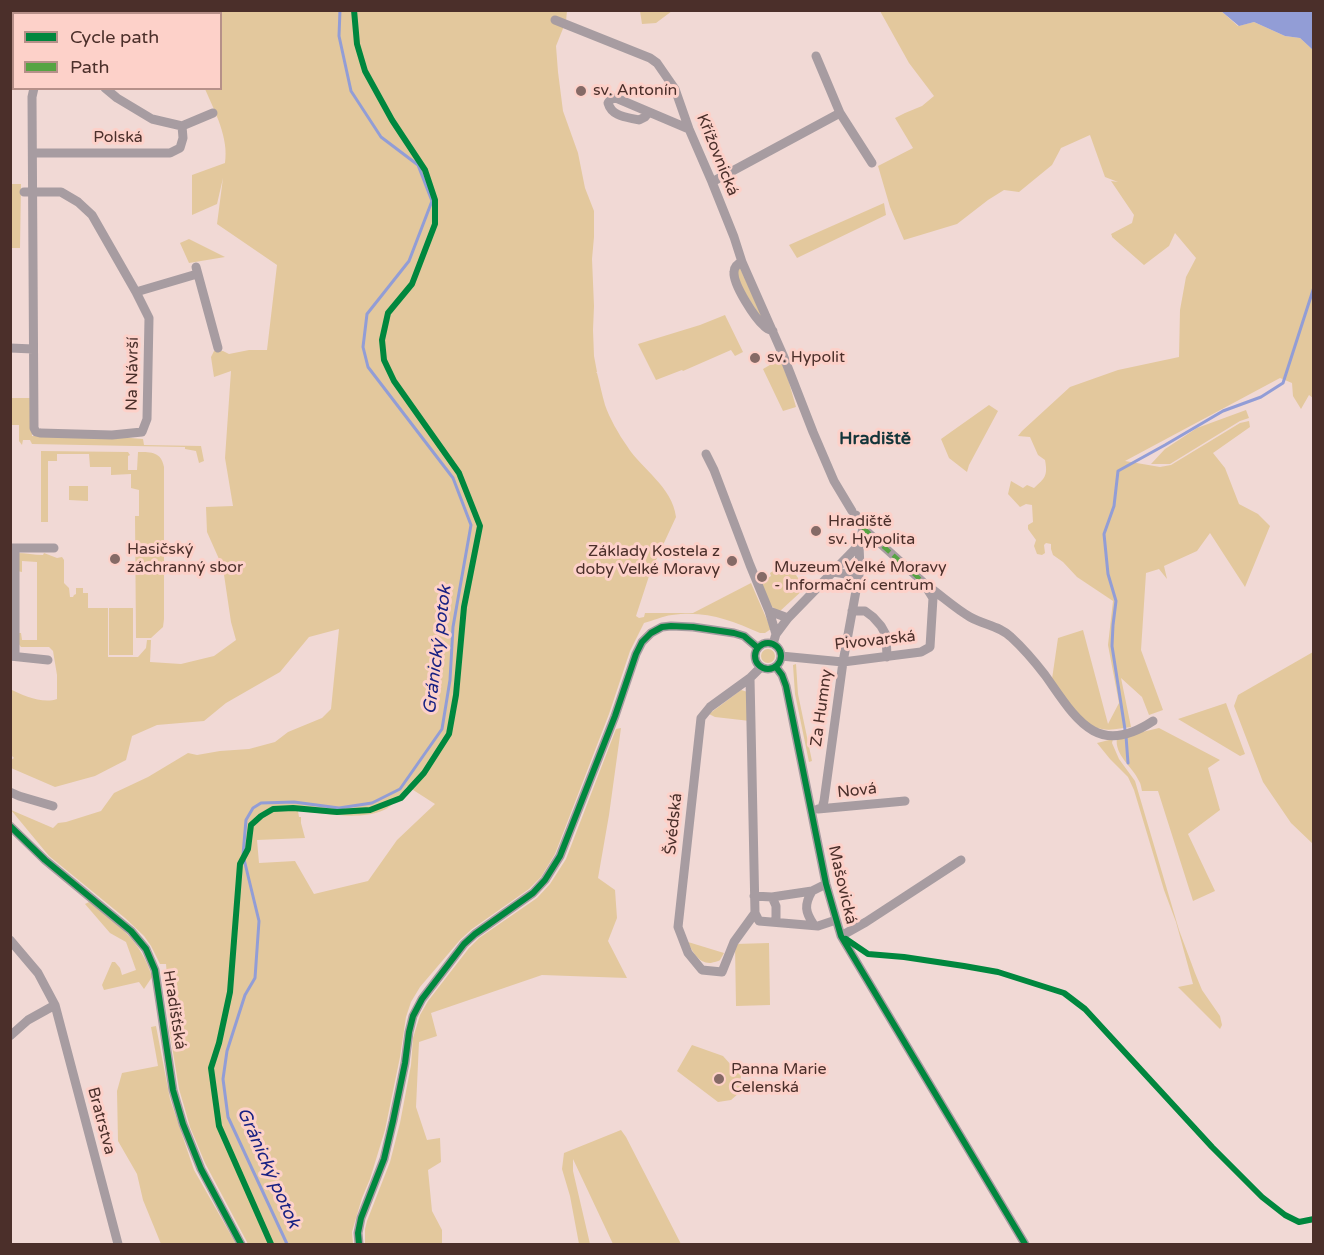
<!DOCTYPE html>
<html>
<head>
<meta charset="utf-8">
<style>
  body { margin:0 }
  #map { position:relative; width:1324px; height:1255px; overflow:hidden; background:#f1d9d5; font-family:"Varela Round",sans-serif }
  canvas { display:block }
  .frame { position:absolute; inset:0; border:12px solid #4b2f2a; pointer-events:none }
  .legend { position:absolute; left:12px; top:12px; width:210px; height:78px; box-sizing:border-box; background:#fdd1c9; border:2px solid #b69089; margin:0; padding:8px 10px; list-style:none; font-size:18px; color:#4b2f2a }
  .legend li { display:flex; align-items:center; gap:12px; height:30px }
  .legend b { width:30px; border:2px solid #b69089 }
</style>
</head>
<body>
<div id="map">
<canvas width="1324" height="1255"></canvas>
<div class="frame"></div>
<ul class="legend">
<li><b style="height:8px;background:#00873e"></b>Cycle path</li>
<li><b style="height:8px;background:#56a443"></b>Path</li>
</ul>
</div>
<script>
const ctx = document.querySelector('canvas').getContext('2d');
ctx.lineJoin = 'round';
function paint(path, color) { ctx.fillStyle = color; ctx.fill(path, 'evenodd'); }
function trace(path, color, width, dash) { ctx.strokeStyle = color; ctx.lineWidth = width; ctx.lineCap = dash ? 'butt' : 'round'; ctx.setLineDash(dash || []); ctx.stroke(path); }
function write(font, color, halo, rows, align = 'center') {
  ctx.font = font + ' "Varela Round",sans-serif'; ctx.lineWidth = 6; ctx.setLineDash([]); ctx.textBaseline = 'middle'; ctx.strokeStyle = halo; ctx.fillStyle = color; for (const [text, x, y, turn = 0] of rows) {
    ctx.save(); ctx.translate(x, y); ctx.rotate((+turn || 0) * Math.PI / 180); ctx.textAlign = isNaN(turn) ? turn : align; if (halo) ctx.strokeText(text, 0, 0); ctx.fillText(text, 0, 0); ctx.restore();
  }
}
const green = new Path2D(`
  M525,10l1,2 41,-1 -1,10 -10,25 2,26 5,39 15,42 7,35 9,23v26l-2,22 2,47 -1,24 1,26 3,16 -1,1h1c3,11 5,22 8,32 4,12 14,30 22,41 15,24 45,40 49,71l-26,56 -14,43 3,2 5,-1 1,-4h48l58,-30 20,46 -6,4h-5c-29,-13 -55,-23 -88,-18 -10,1 -19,6 -28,8l-14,28 -21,63 -54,140 -14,23 -12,12 -57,40 -12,11 -40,47 -9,15 -5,15 -6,40 -15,73 -15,49 -8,19 -6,20 -4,14 1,12h-105l-43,-81 -15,-36 -6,-21 -5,-17 -10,-61v-29l-3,-35h-6l-9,-18 -7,-10 -19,-18 -76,-62 -38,-46 42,18 5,-5 8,-1 35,-11 13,-18 34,-16 40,-24 9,2 23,-4 29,-2 26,-7 13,-10 34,-14 9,-9 8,-80 -30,8 -29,35 -54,31 -22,18 -47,4 -25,11 -6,24 -31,16 -40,11 -44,-19v-8l3,-2 -4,-4v-65c13,7 33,15 47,10v-24l-4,-24 -4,-4h-28l-3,-4 -1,-10h4l1,7h15v-78l-15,-1v11l-5,-1v-18c9,0 17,2 26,2l1,-2 13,5 5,-1 2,3v23l5,5 1,9h3l1,-2 2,-1v-6h7v5h5v15h20v49h30l8,-9 1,-8h4l-1,22 31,2 33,-8 22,-16 -5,-18 -8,-54 -16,-36 -1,-25 27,-1 -8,-48 6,-87 -17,6 -3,-20 3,-6h9l6,3 20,-4h18l10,-85 -60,-41 6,-46 -6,26 -25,11v-40l33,-12c4,-25 -10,-51 -20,-74l15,-1v-74l-34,-1 1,-2zM407,786l28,18 -38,36 -29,41 -54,13 -19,-33 -36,2 -2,-23 48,-2 -4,-15v-6h-2l-1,-6c26,2 61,10 86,-1 9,-4 17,-15 23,-24z
  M640,11v-1l32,1 -16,12 -14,1z
  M880,11h341l17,15 16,-4 31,14 15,2 13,12v348l-4,-3 -8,14 -8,-13 -1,-13 -12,-5 -155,83 35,6 11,-2 69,-42 9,-2 1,6 -37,26 12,15 14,36 19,10 12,12 -25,61 -35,-54 -13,18 -33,15 3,13 -8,-10 -13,4 -5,77 22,60 -14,5 -7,-18 -21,-19 10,49c-9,1 -20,4 -29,2 -23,-3 -37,-32 -50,-50l6,-41 25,-8 25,94 11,-21 -11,-58 5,-44 -36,-24 -14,-15 -10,-7 -2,-6v-5l-5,-1 -2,2 1,8 -3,2 -5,-1 -3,-8 2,-6 -8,-11v-4l5,-3 -1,-17 -6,-1 -6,3 -12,-13 3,-13 12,7 4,-3 7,3c11,-10 14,-12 11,-28l-7,-5 -8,-18 -12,-1 4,-5 48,-44 48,-17 61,-13 1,-47 6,-33 10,-19 -21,-25 -6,13 -25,19 -32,-28v-1l-1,-2 21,-11 2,-8 -23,-34 7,1 -13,-5 -15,-42 -29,13 -9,17 -33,27 -15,-2 -16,10 -31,24 -53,16 -14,-33 -12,-41 35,-18 -18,-30 10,-5 17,-7 12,-10 -25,-33z
  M11,184h10l-1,64h-9z
  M884,203l2,12 -89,43 -8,-13z
  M189,239l36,18 -36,6 -9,-20z
  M740,268l26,57 -28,-43 -2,-11z
  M725,315l18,37 -8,4 -4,-6 -48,21 -1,-1 -26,10 -18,-36 62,-19z
  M780,359l8,20 8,28 -13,4 -20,-42z
  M10,398h22v38l86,1 25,2 1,6 57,1 3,15 -5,2 -3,-12 -11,-2v-2l-153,-3 -2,-4h-7l-1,5 -3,-4v-16h-8z
  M989,405l9,6 -29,54 -2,7 -18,-14 -8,-19z
  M1246,410l3,8 -9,3 -70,43h-19l14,-15 32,-21z
  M41,451l87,1 2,3 -2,1v14h9l1,-18c14,0 23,0 26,15v152l-1,8 -12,11h-15l-1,-122h4v-26l-8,-2v-14l-20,1v-8h-21l-1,-13h-32v7h-9v61h-7z
  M69,486h19v15l-19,-1z
  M787,562l18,26 -26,24 -9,-7 -9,-23 10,-6 -1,-3z
  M109,608h24v47h-24z
  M761 656a7 7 0 1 1 14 0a7 7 0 1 1-14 0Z
  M1313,652v192l-22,-21 -28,-41 -29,-76 4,-11z
  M796,664l2,30 14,67 -3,1 -14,-68 -2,-29z
  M741,690l7,2 2,29 -35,-4 -6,-3z
  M1226,703l19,51 -5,2 -62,-37z
  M621,728l-12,87 -11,63 17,12 2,28 -9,23 19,37 -85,-3 -111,38 6,23 -18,6 -3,65 11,33 13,-2 1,24 -13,8 4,41 10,19v14h-77v-15l2,-8 23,-59 10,-39 11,-58 2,-27 7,-23 8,-14 41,-53 10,-10 58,-40 13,-14 16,-25 50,-130z
  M1159,728l61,32 -12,8 12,42 -32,24 27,57 -22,10 -35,-110h-16c-1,-4 -1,-7 -3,-10 -6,-14 -25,-26 -22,-43z
  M1113,739l-1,4 7,16 16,22 44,149 16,43 7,17 18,26 2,9 -2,4 -42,-42 15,-3 -17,-62 -12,-32 -30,-100 -6,-13 -18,-18 -13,-16z
  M89,902c29,23 52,38 63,75l-8,12 -5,-7 -35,8 -2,-5 10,-23h3l5,6 2,7 14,-5 -10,-28 -16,-9 -25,-29z
  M688,942l36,11 -4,7c-1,1 -9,3 -10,3 -12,0 -18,-12 -22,-21z
  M769,943l1,62 -34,1 -1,-62z
  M156,1026l14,73 24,71 42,74h-75l-18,-44 -6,-26 -19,-33 -1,-50 5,-18 36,-7 -7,-39z
  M692,1045l31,11 18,20 -2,17 -8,7 -13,2 -41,-31z
  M621,1130l5,7 55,107h-68l-40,-85v12l17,73h-11l-9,-48 -8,-27 2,-16z`);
const water = new Path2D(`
  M1221,11h92v39l-13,-12 -15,-2 -31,-14 -15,4z`);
const stream = new Path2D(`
  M1128,763l-2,-27 -14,-90 1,-21 3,-24 -8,-27 -4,-40 10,-28 4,-35 47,-26 58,-34 38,-14 22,-14 31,-96
  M287,1244l-59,-127 -5,-38 4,-28 18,-56 10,-17 4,-57 -16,-66 3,-35 7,-12 8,-5 33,-1 45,6 33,-5 28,-14 42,-60 8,-49 3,-53 18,-102 -18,-47 -85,-111 -5,-20 4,-33 42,-53 23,-60 -14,-36 -37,-28 -30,-46 -12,-55 1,-26`);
const minor = new Path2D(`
  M153,10v4
  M555,20l95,38 7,5 18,26 14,40 23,53 22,55 8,25 41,93 30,77 21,49 18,30
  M816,56l24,57 32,50
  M10,83h4
  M105,88l12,10 35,21 30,7 31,-13
  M649,112l-4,5 -6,3c-12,-3 -27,-3 -31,-17l3,-4 5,-1 73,31
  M33,153h137l10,-5 3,-10 -1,-12
  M712,182l128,-69
  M24,192h37l17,10 14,13 44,77 13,26 -2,101 -5,13 -30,3 -72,-2 -4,-1 -2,-4 -2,-331 2,-9
  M742,262c-5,2 -8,5 -8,10 -1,13 21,46 30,54 3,3 6,4 9,5
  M196,267l22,81
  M136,292l61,-18
  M10,348l23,1
  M706,454l8,16 36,95 19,46 19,7
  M10,548h44
  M833,572l26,4
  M929,587c14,10 27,22 41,30 14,8 30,9 41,20 12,11 24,25 34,38 30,42 51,84 108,46
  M769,611l7,23
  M852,611h13l8,6 8,9 5,9 1,22
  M755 656a13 13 0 1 1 26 0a13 13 0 1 1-26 0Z
  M773,644l3,-10 12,-16 71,-73 4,-17
  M10,656l38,4
  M15,656v-108
  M781,656l62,6 78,-10 9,-5 3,-49 -10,-16 -60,-54 -7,-13
  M776,667l6,8 4,11 40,198 15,52 184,308
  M750,678l-40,29 -9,11 -23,209 10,26 14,17 20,2 12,-30 21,-29 -5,-235 11,-11
  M10,792l9,4 34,10
  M822,808l2,-7 19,-139 17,-93 -1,-24
  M818,809l87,-8
  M10,826l35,34 86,71 15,18 9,21 18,120 10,34 18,45 40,75
  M812,891c-8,14 -7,21 2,34
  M754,896l18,1 40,-6 14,-7
  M772,897l4,9v15
  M755,913l4,8 59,5 18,-6
  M841,936l25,-14 95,-62
  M10,940l28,33 17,32 63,239
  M10,1036l18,-16 27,-15
  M359,1244l-1,-11 3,-15 23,-59 9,-38 12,-58 4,-31 4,-16 9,-17 42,-55 11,-10 58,-41 12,-13 15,-24 55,-140 21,-62 6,-12 9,-9 11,-6 9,-1 22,1 41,6 10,3 14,12`);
const quiet = new Path2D(`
  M863,528l60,54`);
const cycleway = new Path2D(`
  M755 656a13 13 0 1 1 26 0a13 13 0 1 1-26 0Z
  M776,667l6,8 4,11 40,198 15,52 184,308
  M10,826l35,34 86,71 15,18 9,21 18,120 10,34 18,45 40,75
  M846,939l22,15 36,3 60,9 34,6 66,21 21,16 127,138 50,50 23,18 14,7 15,-3
  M271,1244l-52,-118 -8,-58 8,-25 11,-51 10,-128 8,-15 3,-24 10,-9 12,-7 20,-1 44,4 33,-2 31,-12 23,-25 25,-39 7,-39 8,-88 16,-81 -21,-53 -65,-92 -10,-21 -2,-20 6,-27 24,-29 23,-60v-24l-10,-30 -33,-50 -27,-49 -8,-27 -3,-34
  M359,1244l-1,-11 3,-15 23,-59 9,-38 12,-58 4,-31 4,-16 9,-17 42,-55 11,-10 58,-41 12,-13 15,-24 55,-140 21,-62 6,-12 9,-9 11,-6 9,-1 22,1 41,6 10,3 14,12`);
const markers = [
  [581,91,6,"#856a66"],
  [755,358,6,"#856a66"],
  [816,531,6,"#856a66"],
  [115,559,6,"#856a66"],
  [732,561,6,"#856a66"],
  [762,577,6,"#856a66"],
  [719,1079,6,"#856a66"]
];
const poiNames = [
  ["sv. Antonín",593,91],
  ["sv. Hypolit",767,358],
  ["Hradiště",828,522],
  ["sv. Hypolita",828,540],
  ["Hasičský",127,550],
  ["záchranný sbor",127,568],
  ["Základy Kostela z",720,552,"right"],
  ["doby Velké Moravy",720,570,"right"],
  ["Muzeum Velké Moravy",774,568],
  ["- Informační centrum",774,586],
  ["Panna Marie",731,1070],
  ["Celenská",731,1088]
];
const streetNames = [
  ["Polská",118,138],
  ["Křížovnická",717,155,68],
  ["Na Návrší",133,374,-89],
  ["Pivovarská",875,641,-6],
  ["Za Humny",822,708,-82],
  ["Nová",857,791,-6],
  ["Švédská",674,824,-84],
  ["Mašovická",842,885,77],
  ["Hradišťská",174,1010,81],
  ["Bratrstva",101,1121,75]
];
const neighbourhoodNames = [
  ["Hradiště",875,439]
];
const waterNames = [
  ["Gránický potok",438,650,-83],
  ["Gránický potok",268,1168,66]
];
paint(green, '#e3c89d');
paint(water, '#929dd6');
trace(stream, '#929dd6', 3);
trace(minor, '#a79ca1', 9);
trace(quiet, '#56a443', 4.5, [9, 4.5]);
trace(cycleway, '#00873e', 6);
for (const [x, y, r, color] of markers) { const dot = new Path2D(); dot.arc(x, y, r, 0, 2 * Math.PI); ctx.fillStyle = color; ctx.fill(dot); trace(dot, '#fdd1c9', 2); }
write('16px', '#4b2f2a', '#fdd1c9', poiNames, 'left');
write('16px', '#4b2f2a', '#fdd1c9', streetNames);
write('bold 18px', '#13353a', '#fdd1c9', neighbourhoodNames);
write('italic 18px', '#182183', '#fdd1c9', waterNames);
</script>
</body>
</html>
